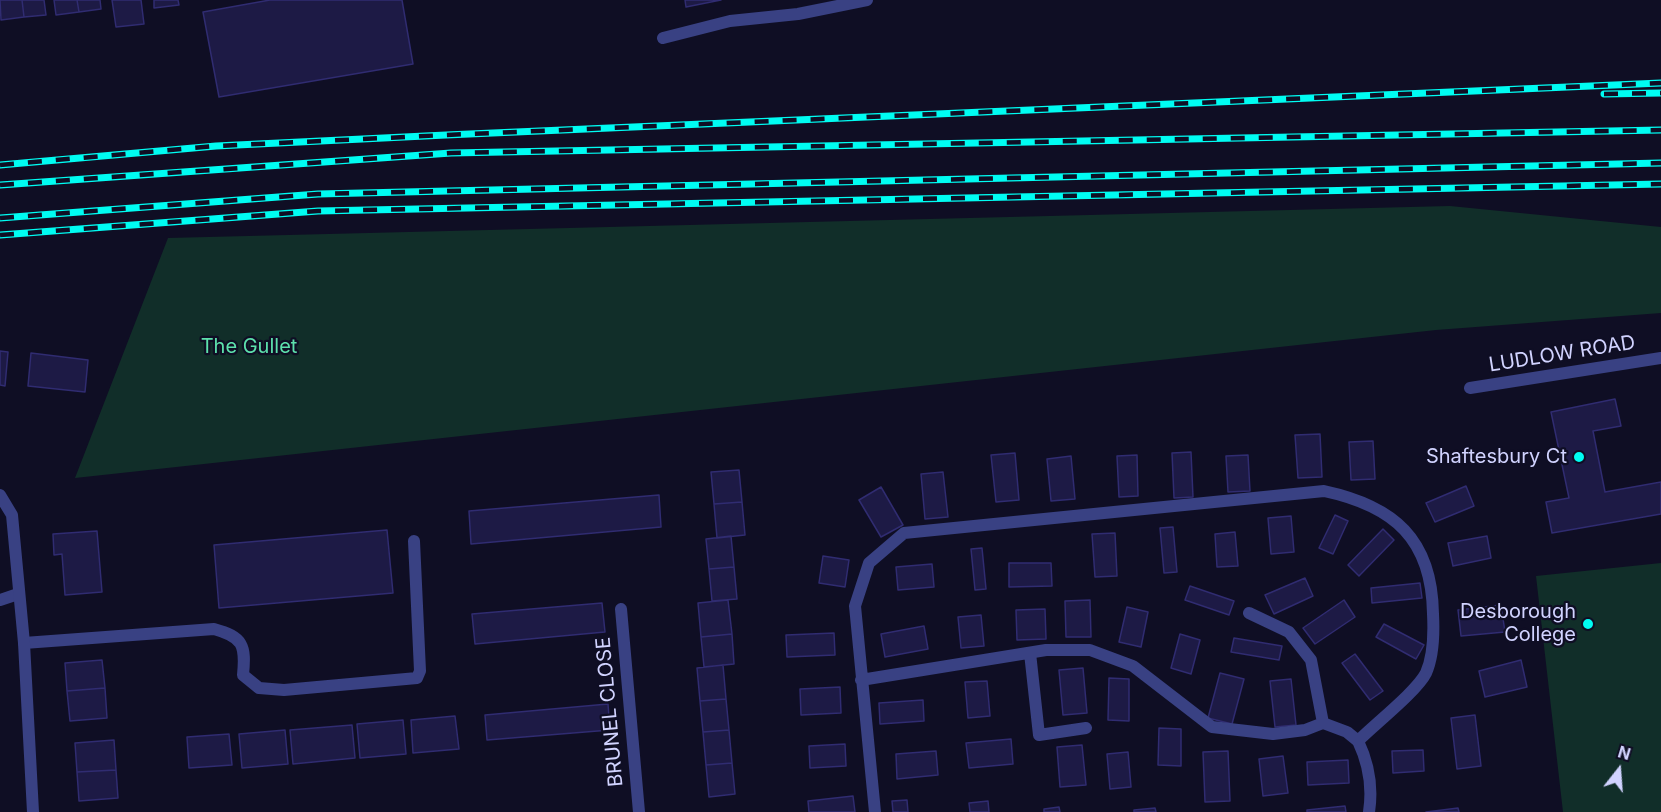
<!DOCTYPE html>
<html>
<head>
<meta charset="utf-8">
<style>
  body { margin:0 }
  #map { position:relative; width:1661px; height:812px; overflow:hidden; background:#0f0e24; font-family:Inter,sans-serif }
  canvas { display:block }
  .north { position:absolute; left:1589px; top:740px; width:60px; height:60px; -webkit-text-stroke:4px #0f0e24; paint-order:stroke; rotate:17deg; font-size:16px; font-weight:700; line-height:24px; text-align:center; color:#d1d3ff }
  .north::after { content:''; display:block; margin:auto; width:21px; height:27px; background:#d1d3ff; clip-path:polygon(50% 0,100% 100%,50% 72%,0 100%) }
</style>
</head>
<body>
<div id="map">
<canvas width="1661" height="812"></canvas>
<div class="north">N</div>
</div>
<script>
const ctx = document.querySelector('canvas').getContext('2d');
ctx.lineJoin = 'round';
function paint(path, color) { ctx.fillStyle = color; ctx.fill(path, 'evenodd'); }
function trace(path, color, width, dash) { ctx.strokeStyle = color; ctx.lineWidth = width; ctx.lineCap = dash ? 'butt' : 'round'; ctx.setLineDash(dash || []); ctx.stroke(path); }
function write(font, color, halo, rows, align = 'center') {
  ctx.font = font + ' Inter,sans-serif'; ctx.lineWidth = 4.5; ctx.setLineDash([]); ctx.textBaseline = 'middle'; ctx.strokeStyle = halo; ctx.fillStyle = color; for (const [text, x, y, turn = 0] of rows) {
    ctx.save(); ctx.translate(x, y); ctx.rotate((+turn || 0) * Math.PI / 180); ctx.textAlign = isNaN(turn) ? turn : align; if (halo) ctx.strokeText(text, 0, 0); ctx.fillText(text, 0, 0); ctx.restore();
  }
}
const green = new Path2D(`
  M1450,206l211,21v86l-225,17 -1361,148 93,-240z
  M1661,563v249h-98l-27,-236z`);
const building = new Path2D(`
  M0,0h22l2,17 -23,3z
  M22,0h22l2,15 -22,2z
  M54,0h23l2,12 -23,3z
  M77,0h23l1,9 -22,3z
  M112,0h29l3,24 -28,3z
  M154,0h24l1,5 -25,3z
  M270,0h132l11,64 -194,33 -16,-85z
  M685,0h36l-35,7z
  M0,351l8,1 -3,34 -5,-1z
  M31,353l57,7 -3,32 -57,-6z
  M1615,399l6,27 -28,5 12,61 56,-10v32l-109,19 -6,-31 23,-4 -18,-86z
  M1320,434l2,43 -24,1 -3,-43z
  M1373,441l2,38 -24,1 -2,-38z
  M1191,452l2,45 -19,1 -2,-45z
  M1015,453l4,47 -23,2 -5,-47z
  M1137,455l1,41 -19,1 -2,-41z
  M1248,455l2,36 -22,1 -2,-36z
  M1071,456l4,43 -24,2 -4,-42z
  M739,470l3,32 -28,2 -3,-32z
  M943,472l5,45 -23,2 -4,-45z
  M1466,486l8,20 -39,16 -9,-19z
  M881,487l22,38 -22,12 -22,-37z
  M659,495l2,32 -190,17 -2,-33z
  M742,502l3,33 -28,3 -3,-34z
  M1335,515l13,6 -15,33 -14,-6z
  M1291,516l3,36 -23,2 -3,-36z
  M1173,527l4,45 -13,1 -4,-45z
  M1383,529l11,11 -35,36 -11,-11z
  M387,530l6,63 -174,15 -5,-63z
  M97,531l5,61 -37,3 -3,-41 -8,1 -1,-21z
  M1235,532l3,34 -21,1 -2,-33z
  M1115,533l2,43 -22,1 -3,-43z
  M731,536l3,31 -25,2 -3,-30z
  M1487,536l4,22 -38,8 -5,-23z
  M982,548l4,41 -11,1 -4,-41z
  M823,556l26,4 -4,27 -26,-4z
  M1009,563h42l1,23 -43,1z
  M932,564l2,23 -36,3 -2,-23z
  M734,567l3,32 -25,2 -3,-32z
  M1305,578l8,18 -39,18 -9,-19z
  M1420,583l2,15 -50,5 -1,-15z
  M1190,586l44,15 -5,14 -44,-15z
  M728,600l4,34 -31,3 -3,-34z
  M1090,600l1,37h-25l-1,-36z
  M1344,600l11,17 -40,27 -12,-16z
  M602,603l3,29 -130,12 -3,-30z
  M1501,605l4,27 -44,4 -3,-26z
  M1127,607l21,5 -7,35 -22,-5z
  M1045,609l1,30 -29,1 -1,-30z
  M981,615l3,31 -23,2 -3,-31z
  M1384,624l40,21 -8,14 -40,-22z
  M924,626l4,23 -43,8 -4,-23z
  M834,633l1,22 -48,2 -1,-22z
  M732,634l2,30 -30,3 -3,-30z
  M1180,634l20,6 -9,34 -20,-6z
  M1234,638l48,8 -3,14 -48,-8z
  M1355,654l28,37 -13,9 -28,-37z
  M102,660l3,28 -38,3 -2,-28z
  M1521,660l6,27 -42,10 -6,-26z
  M723,665l3,34 -26,2 -3,-33z
  M1083,668l4,45 -24,2 -4,-45z
  M1220,673l24,6 -12,45 -24,-6z
  M1109,678l20,1v42l-21,-1z
  M1291,679l5,46 -21,2 -5,-46z
  M987,681l3,35 -22,2 -3,-36z
  M840,687l1,26 -40,2 -1,-26z
  M105,688l2,30 -37,3 -3,-30z
  M726,699l3,31 -26,2 -3,-31z
  M923,700l1,21 -44,3 -1,-21z
  M608,704l2,26 -123,10 -2,-25z
  M1475,715l6,51 -24,3 -6,-51z
  M455,716l4,33 -46,4 -2,-33z
  M403,720l3,34 -46,4 -3,-34z
  M352,725l3,33 -62,6 -3,-34z
  M1159,728l22,1v37l-23,-1z
  M285,730l3,34 -46,4 -3,-34z
  M729,730l3,33 -26,2 -3,-33z
  M229,734l3,31 -43,3 -2,-31z
  M1011,739l2,25 -44,4 -3,-25z
  M114,740l2,30 -39,2 -2,-29z
  M845,744l1,22 -36,2 -1,-22z
  M1082,745l4,40 -26,2 -3,-40z
  M1423,750l1,21 -31,2 -1,-22z
  M936,751l2,24 -41,4 -1,-25z
  M1228,751l2,50 -25,1 -2,-50z
  M1128,752l3,35 -21,2 -3,-35z
  M1283,756l5,37 -25,3 -4,-37z
  M1348,760l1,23 -41,2 -1,-23z
  M732,763l3,31 -26,3 -3,-32z
  M116,770l2,28 -39,3 -2,-29z
  M853,796l2,16h-46l-1,-11z
  M907,800l1,12h-15l-1,-11z
  M988,801l1,11h-19l-1,-9z
  M1345,806l1,6h-39v-2z
  M1059,807l1,5h-16v-3z
  M1155,808l1,4h-22v-2z
  M1458,808l1,4h-33z`);
const service = new Path2D(`
  M663,38l67,-17 68,-7 69,-14
  M0,600l18,-6
  M1249,613l40,19 22,28 12,63
  M24,643l190,-14c29,8 32,16 29,46l16,13 25,2 133,-12 3,-7 -6,-130
  M1030,653l9,82 47,-7
  M861,680l185,-30h44l43,16 79,61 61,7 32,-4 18,-7 24,9 11,9
  M875,812l-20,-206 14,-43 35,-30 420,-42c70,15 108,48 109,123 1,19 1,41 -7,59 -9,18 -51,51 -68,68 11,23 15,45 11,71`);
const minor = new Path2D(`
  M1470,388l191,-30
  M0,495l12,20 12,128 9,169
  M621,609l18,203`);
const rail = new Path2D(`
  M1604,94l57,-1
  M0,165l216,-19 230,-11 1215,-52
  M0,185l451,-32 1210,-23
  M0,218l318,-24 1343,-31
  M0,235l318,-24 1343,-27`);
const markers = [
  [1579,457,6,"#00fcf2"],
  [1588,624,6,"#00fcf2"]
];
const parkNames = [
  ["The Gullet",249,347]
];
const streetNames = [
  ["LUDLOW ROAD",1562,354,-9],
  ["BRUNEL CLOSE",610,712,-95]
];
const poiNames = [
  ["Shaftesbury Ct",1567,457],
  ["Desborough",1576,612],
  ["College",1576,635]
];
paint(green, '#112e29');
paint(building, '#1d1a45');
trace(building, '#302c71', 1.5);
trace(service, '#394183', 12);
trace(minor, '#394183', 12);
trace(rail, '#00fcf2', 7);
trace(rail, '#0f0e24', 4.5, [14]);
for (const [x, y, r, color] of markers) { const dot = new Path2D(); dot.arc(x, y, r, 0, 2 * Math.PI); ctx.fillStyle = color; ctx.fill(dot); trace(dot, '#0f0e24', 2); }
write('20px', '#5de0ac', '#0f0e24', parkNames);
write('20px', '#d1d3ff', '#0f0e24', streetNames);
write('20px', '#d1d3ff', '#0f0e24', poiNames, 'right');
</script>
</body>
</html>
